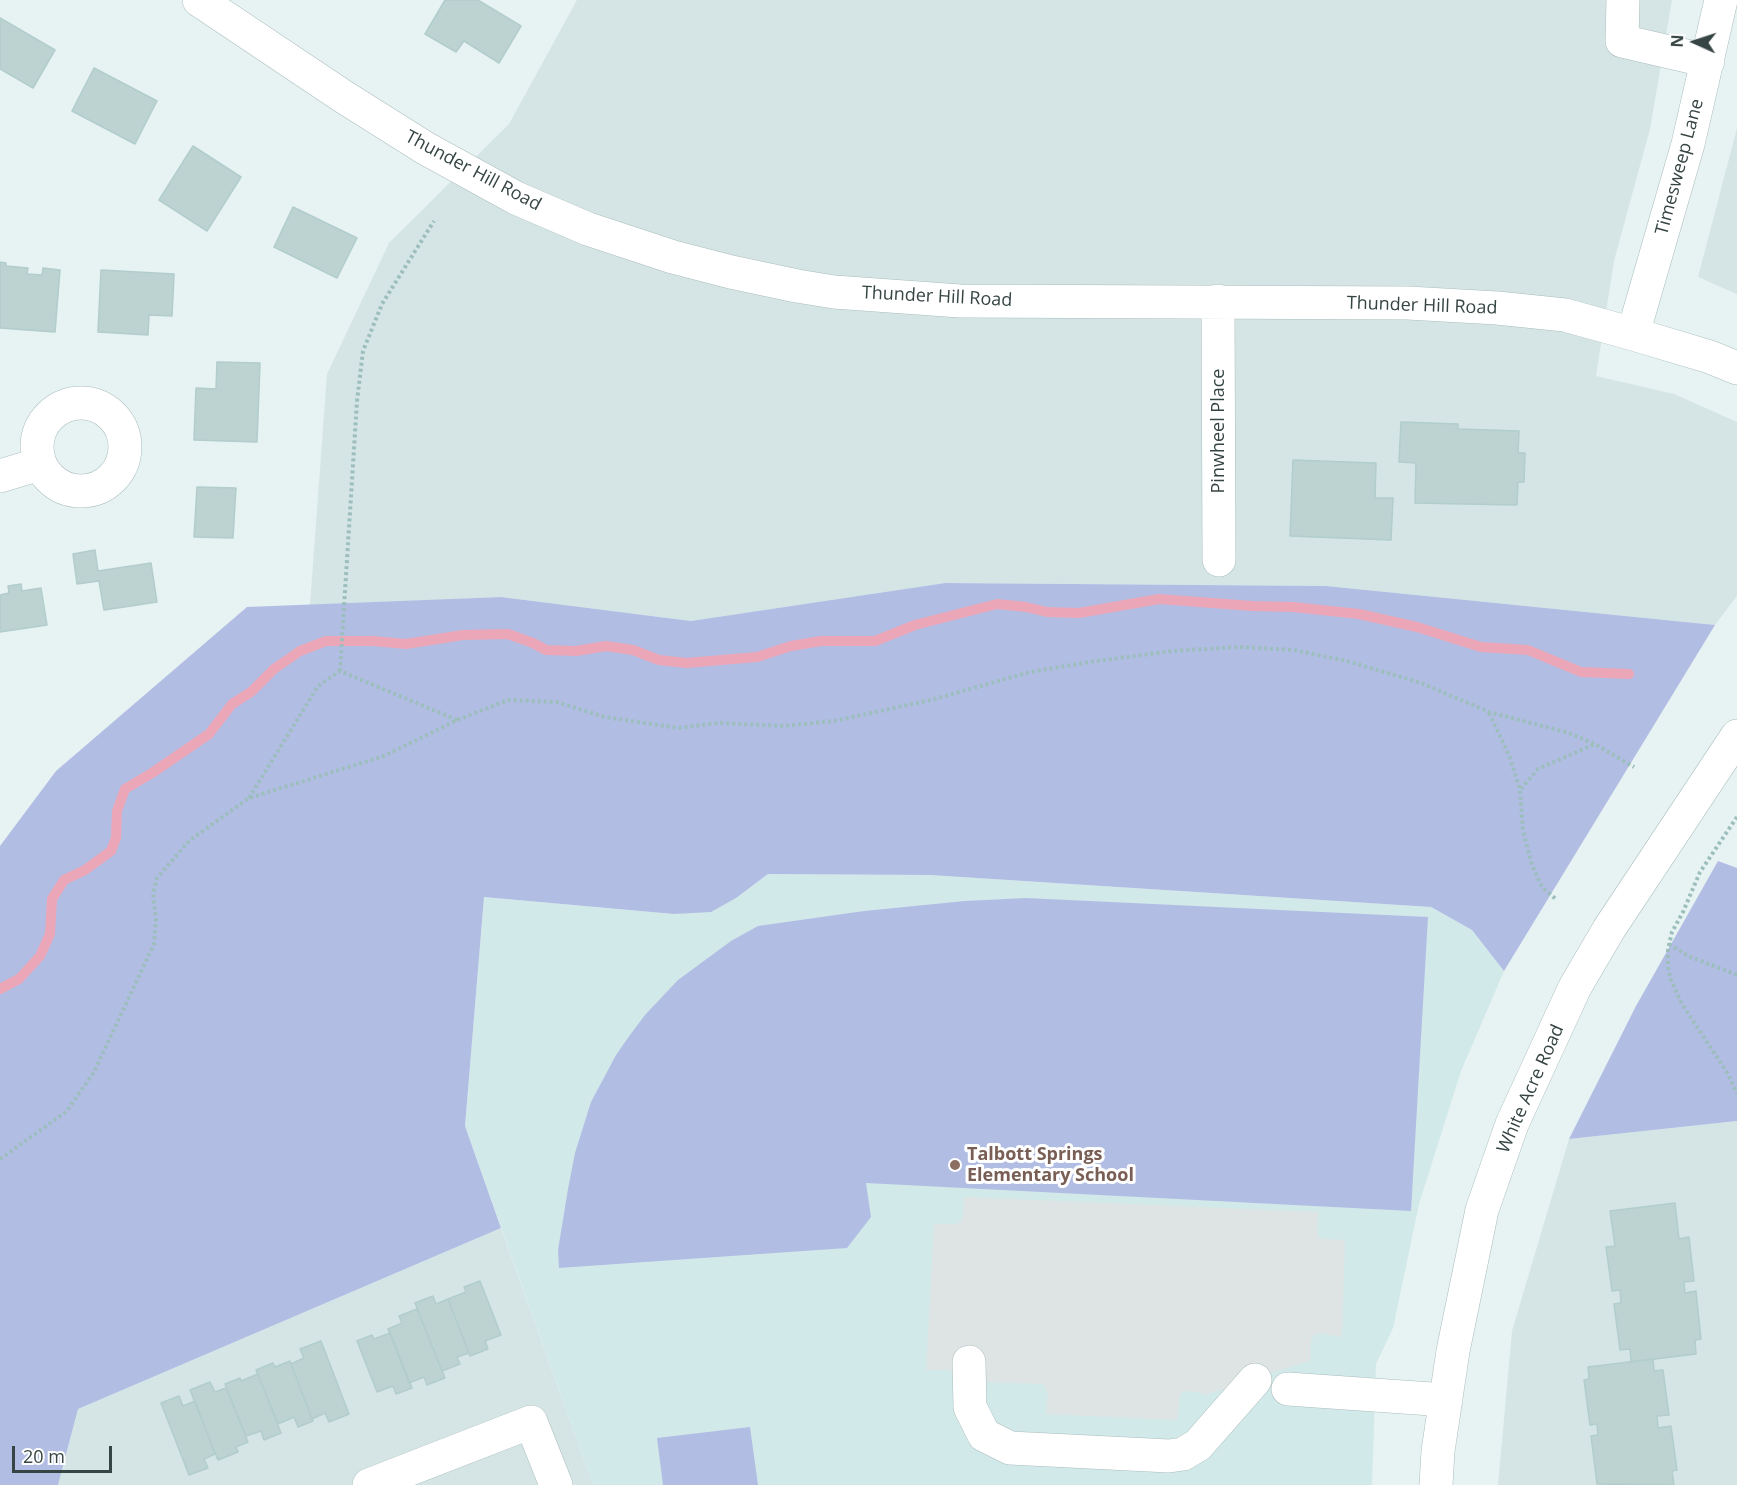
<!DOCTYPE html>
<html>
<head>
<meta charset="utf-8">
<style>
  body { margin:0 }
  #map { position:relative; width:1737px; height:1485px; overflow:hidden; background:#e7f2f2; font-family:"Open Sans",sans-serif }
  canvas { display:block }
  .north { position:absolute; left:1665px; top:12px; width:60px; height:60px; -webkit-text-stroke:4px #fff; paint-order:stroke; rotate:273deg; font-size:16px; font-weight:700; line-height:24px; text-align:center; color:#364544 }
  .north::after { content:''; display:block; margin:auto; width:21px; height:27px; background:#364544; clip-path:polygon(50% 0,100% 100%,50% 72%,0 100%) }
  .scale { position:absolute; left:12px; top:1446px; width:100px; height:27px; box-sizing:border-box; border:3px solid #364544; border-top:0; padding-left:8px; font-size:18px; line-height:21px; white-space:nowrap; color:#364544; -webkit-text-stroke:4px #fff; paint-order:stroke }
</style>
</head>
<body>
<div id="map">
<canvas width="1737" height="1485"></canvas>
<div class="north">N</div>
<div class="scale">20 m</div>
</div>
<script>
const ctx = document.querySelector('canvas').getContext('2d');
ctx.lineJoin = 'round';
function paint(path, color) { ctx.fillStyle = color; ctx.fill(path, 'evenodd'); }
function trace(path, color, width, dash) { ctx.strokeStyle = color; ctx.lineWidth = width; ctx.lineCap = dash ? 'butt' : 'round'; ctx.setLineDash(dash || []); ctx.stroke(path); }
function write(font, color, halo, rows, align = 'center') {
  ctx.font = font + ' "Open Sans",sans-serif'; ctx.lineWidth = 6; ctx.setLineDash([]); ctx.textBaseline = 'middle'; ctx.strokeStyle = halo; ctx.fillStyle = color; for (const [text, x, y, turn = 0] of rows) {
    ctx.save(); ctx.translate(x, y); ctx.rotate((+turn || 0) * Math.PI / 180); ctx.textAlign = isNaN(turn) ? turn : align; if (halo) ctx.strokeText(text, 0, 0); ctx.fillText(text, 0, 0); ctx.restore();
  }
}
const residential = new Path2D(`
  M577,0h1095l-22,129 -36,132 -18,115 78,18 63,28v174l-22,29 -389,-39 -381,-3 -254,38 -190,-24 -191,8 17,-231 62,-131 120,-119z
  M1737,128v166l-39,-17z
  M1737,1121v364h-239l14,-154 57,-192z
  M501,1228l92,257h-535l20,-76z`);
const education = new Path2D(`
  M768,874l162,1 501,32 41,23 32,41 -43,100 -42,133 -26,124 -17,36 -4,121h-779l-128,-359 19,-229 190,17 62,-16z`);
const green = new Path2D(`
  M945,583l381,3 389,39 -211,346 -32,-41 -41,-23 -501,-32 -162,-1 -32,24 -25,14 -37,2 -190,-17 -19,229 36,102 -423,181 -20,76h-58v-639l56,-75 191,-164 254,-10 190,24z
  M1718,861l19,7v253l-168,18 67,-133z
  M1026,898l402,19 -17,294 -545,-28 5,34 -24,31 -288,20 -1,-18 10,-61 7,-36 16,-51 25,-47 14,-20 15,-20 33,-35 53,-39 27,-15 106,-15 101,-10z
  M750,1427l8,58h-95l-6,-47z`);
const parking = new Path2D(`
  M964,1197l355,15 -2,21 4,6 24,1 -3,97 -25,-4 -6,6v21l-106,35 -7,-3 -12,-1 -6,3 -3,26 -131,-6 2,-21 -5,-9 -56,-2 -33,-5 -4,-7h-24l8,-146h23l6,-6z`);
const stream = new Path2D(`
  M0,989l19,-10 21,-23 10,-22 2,-35 12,-19 21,-10 26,-19 5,-13 1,-27 8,-22 27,-16 57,-39 23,-30 19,-12 23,-23 26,-18 26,-10h47l33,3 57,-9 45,-1 25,9 13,7 30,1 30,-5 27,4 26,10 27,3 71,-6 34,-11 30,-5h54l40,-16 82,-21 29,3 21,5 32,1 80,-14 93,7 41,1 66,7 58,13 64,20 47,3 53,22 48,2`);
const building = new Path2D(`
  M445,0h33l43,26 -22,37 -35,-22 -8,11 -31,-18z
  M0,18l55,32 -22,38 -33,-19z
  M94,68l63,33 -22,43 -63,-33z
  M193,146l48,31 -34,54 -48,-31z
  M293,207l64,31 -20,40 -63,-31z
  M0,262l6,1v3l22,2 -1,6 15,1 1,-7 17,2 -5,62 -55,-4z
  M101,270l73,4 -2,42 -23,-1 -1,20 -50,-3z
  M217,362l43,1 -3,79 -63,-2 2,-52 20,1z
  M1401,422l57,2v5l61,2 -1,22h7l-1,29h-6l-1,23 -102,-2 1,-40 -17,-1z
  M1293,460l83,3 -1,35h18l-2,42 -101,-4z
  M197,487l39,1 -3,50 -39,-1z
  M95,550l3,21 53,-8 6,39 -53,8 -5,-29 -22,3 -4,-30z
  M21,584l1,7 19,-3 6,37 -47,7v-37l9,-2 -1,-7z
  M1675,1203l4,36 10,-2 5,44 -10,1 1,11 11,-2 5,48 -6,1 1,14 -65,8 -1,-13 -10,1 -6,-46 7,-1 -1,-13 -8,1 -6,-44 9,-1 -5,-35z
  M480,1281l21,54 -16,6 3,8 -18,7 -22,-57 18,-7 -2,-5z
  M433,1296l3,8 12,-5 21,54 -12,4 3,7 -18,7 -27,-68z
  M417,1309l28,69 -18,7 -3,-8 -15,6 -21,-54 14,-6 -3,-7z
  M390,1333l22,55 -16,6 -3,-8 -16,6 -20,-51 15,-6 2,4z
  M321,1341l28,73 -20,8 -4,-9 -13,6 -21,-55 13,-6 -4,-9z
  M1653,1359l1,12 9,-1 6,45 -12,1 1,12 13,-2 6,44 -5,1 2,14 -77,-1 -6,-48 7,-1 -1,-11 -7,1 -6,-45 5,-1 -1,-12z
  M290,1361l23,60 -15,6 -4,-10 -16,7 -22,-54 17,-7 2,4z
  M258,1374l23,59 -17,7 -3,-9 -15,5 -21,-52 15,-6 1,3z
  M210,1382l5,10 11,-4 22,54 -12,5 2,5 -20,8 -28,-70z
  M179,1396l4,10 12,-5 20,53 -11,5 4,9 -19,7 -28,-72z`);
const path = new Path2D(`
  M340,671l17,-270 6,-50 19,-47 52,-83
  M1489,713l20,42 11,35 3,41 9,34 10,22 15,13
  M1521,789l17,-20 57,-25
  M249,798l69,-112 22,-15 117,49
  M1737,817l-37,55 -17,40 -11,20 -4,17v16l2,13 12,26 46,70 9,20
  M1669,944l19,12 49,19
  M0,1159l66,-47 28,-40 60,-128 2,-25 -3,-25 4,-16 33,-38 59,-42 135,-42 73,-36 51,-20 49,2 48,15 73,11 40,-5 66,3 50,-5 97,-21 99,-28 66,-11 77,-10 66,-4 55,3 53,11 74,22 68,29 80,21 26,11 39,23`);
const minor = new Path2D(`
  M199,0l145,97 81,51 91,50 72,31 85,28 58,15 66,14 37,6 126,9 448,2 89,5 68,7 68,19 77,23 27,11
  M1623,0l-1,41 86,20
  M1218,301l1,259
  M1633,334l55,-190 33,-144
  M37 447a44 44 0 1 1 88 0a44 44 0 1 1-88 0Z
  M0,476l40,-12
  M969,1362l1,45 14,28 26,13 159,8 14,-2 15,-9 57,-65
  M1288,1389l158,11
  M369,1485l162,-63 25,63
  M1436,1485l2,-34 15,-100 29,-141 30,-86 63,-137 34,-58 128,-193`);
const markers = [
  [955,1165,6,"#8d6e63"]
];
const streetNames = [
  ["Timesweep Lane",1680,167,-75],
  ["Thunder Hill Road",473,171,28],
  ["Thunder Hill Road",937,297,3],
  ["Thunder Hill Road",1422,306,2],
  ["Pinwheel Place",1219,431,-90],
  ["White Acre Road",1531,1089,-66]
];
const educationNames = [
  ["Talbott Springs",967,1155],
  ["Elementary School",967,1176]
];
paint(residential, '#d5e5e6');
paint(education, '#d2e9ea');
paint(green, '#b2bde4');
paint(parking, '#dee3e3');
trace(stream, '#eba7b8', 10);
paint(building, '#bdd3d2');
trace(building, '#b1cdcc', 1.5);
trace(minor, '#aabdbd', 34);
trace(path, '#9cbebd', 4, [3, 3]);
trace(minor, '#fff', 33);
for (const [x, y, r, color] of markers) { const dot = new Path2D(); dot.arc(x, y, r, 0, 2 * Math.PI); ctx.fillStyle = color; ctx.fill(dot); trace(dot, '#fff', 2); }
write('18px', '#364544', '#fff', streetNames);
write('bold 18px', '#785e54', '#fff', educationNames, 'left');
</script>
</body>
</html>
